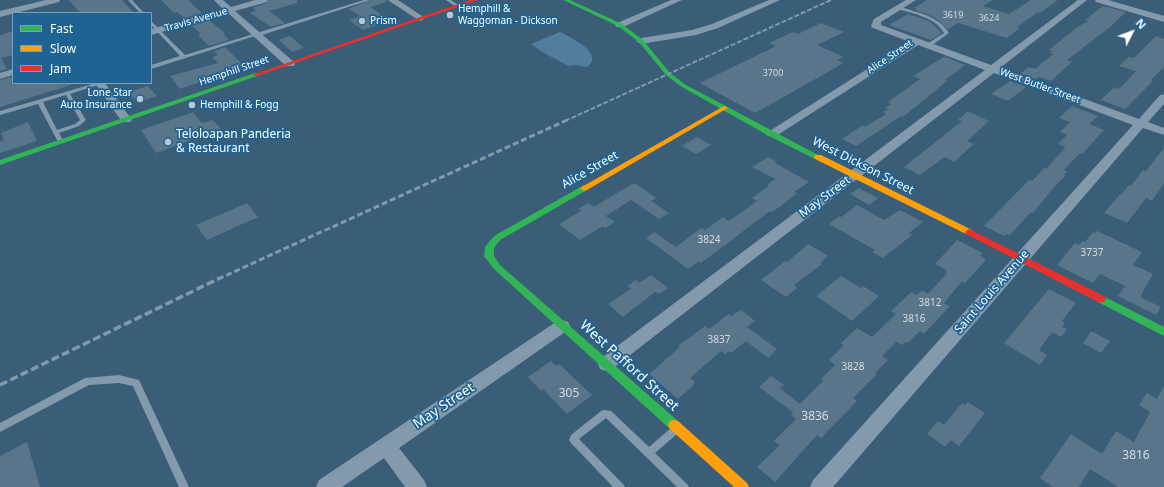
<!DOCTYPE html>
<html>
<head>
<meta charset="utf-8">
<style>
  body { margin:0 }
  #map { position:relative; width:1164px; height:487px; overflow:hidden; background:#3a5e78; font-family:"Noto Sans",sans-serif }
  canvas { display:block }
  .legend { position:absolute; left:12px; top:12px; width:140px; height:72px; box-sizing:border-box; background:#1f6393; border:1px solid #79a1be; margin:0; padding:5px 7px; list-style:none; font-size:12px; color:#fff }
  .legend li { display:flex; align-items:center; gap:8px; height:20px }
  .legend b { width:20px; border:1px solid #79a1be }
  .north { position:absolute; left:1112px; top:12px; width:40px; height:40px; -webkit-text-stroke:3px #1f6393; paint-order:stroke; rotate:48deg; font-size:11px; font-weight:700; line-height:16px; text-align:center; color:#fff }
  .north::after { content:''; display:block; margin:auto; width:14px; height:18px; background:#fff; clip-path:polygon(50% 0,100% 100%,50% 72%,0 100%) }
</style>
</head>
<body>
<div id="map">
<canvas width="1164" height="487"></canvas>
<ul class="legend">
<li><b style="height:5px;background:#30b455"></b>Fast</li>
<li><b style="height:5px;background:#ff9f0a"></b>Slow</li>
<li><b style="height:5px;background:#e5322d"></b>Jam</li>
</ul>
<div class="north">N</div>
</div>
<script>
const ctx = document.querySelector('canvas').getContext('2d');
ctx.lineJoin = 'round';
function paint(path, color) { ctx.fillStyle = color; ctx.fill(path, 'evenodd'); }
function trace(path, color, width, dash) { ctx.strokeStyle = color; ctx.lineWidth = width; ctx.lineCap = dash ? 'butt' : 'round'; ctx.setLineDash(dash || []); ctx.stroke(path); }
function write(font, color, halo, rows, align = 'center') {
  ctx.font = font + ' "Noto Sans",sans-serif'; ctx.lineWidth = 3.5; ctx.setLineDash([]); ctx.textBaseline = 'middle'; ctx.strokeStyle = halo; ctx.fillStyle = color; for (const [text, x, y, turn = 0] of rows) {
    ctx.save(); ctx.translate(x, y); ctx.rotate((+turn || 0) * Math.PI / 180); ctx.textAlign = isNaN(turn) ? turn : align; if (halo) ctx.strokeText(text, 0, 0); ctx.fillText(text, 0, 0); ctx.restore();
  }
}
const water = new Path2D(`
  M560,32c10,5 46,22 27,35l-11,-2 -7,1 -25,-13 -13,-9z`);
const building = new Path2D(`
  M69,0h53l12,13h-54z
  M161,0h27l14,13 -18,5 -7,-6 -3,1z
  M269,0h28v3l-28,8 16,12 -14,4 -21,-14 6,-3 -3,-2 14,-5z
  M371,0h15v2l-16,5 12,8 -11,4 9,5 -17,6 -14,-10 11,-4 -12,-7z
  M927,0h66l-10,6 26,8 22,-14h27l-18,13 -2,-1 -21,15 3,1 -13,10 -49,-15 -10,6 -14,-12 -19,-7 2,-1 -3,-1z
  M1103,6l23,6 -16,15 -43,33 5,2 -21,19 -12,-4 -3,2 -16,-5 9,-7 6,2 18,-15 -3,-1 2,-2 -3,-1 27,-22 12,-7 -3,-1z
  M908,14l21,7 13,12 -11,7 -42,-15z
  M209,20l16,13h-2l6,7 -20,6 -11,-11 3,-1 -10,-9z
  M821,23l23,9 -27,13 27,12 -7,3 7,3 -89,50 -55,-30 76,-37 -7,-3 24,-11 5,2z
  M13,31v24l-12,3 6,11 -7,2v-36z
  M290,36l14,12 -12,4 -13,-12z
  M1156,36l8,3v28l-13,13 2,1 -28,28 -24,-9 13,-13 5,2 17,-18 -17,-5 10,-9 5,1z
  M225,47l20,20 -65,22 -10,-13 48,-13 -6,-6 6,-2 -4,-4z
  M946,57l19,8 -20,15 2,1 -44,36 -2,-1 -45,30 -14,-7 21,-14 2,2 21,-13 -3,-2 5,-3 -3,-1 6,-4 -3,-2 32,-23 -7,-3 29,-18z
  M11,77l2,6h58v2l-71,22v-27z
  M1010,81l16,6 -18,14 -17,-7z
  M148,86l9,10 -20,7 -8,-11z
  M1072,106l26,10 -9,8 15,6 -22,24 -2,-1 -16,17 3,2 -3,3h2l-12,12 -21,26 -2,-1 -21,23 -4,-1 -2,2 -20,-10 45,-46 3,1 12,-13 2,1 18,-20 1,-2 -7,-3 9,-9 -7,-3 10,-10 -11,-4z
  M968,111l21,10 -22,20 7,3 -20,18 -9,-5 -25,18 -16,-8 58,-46 -4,-1z
  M193,112l9,11 11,-3 8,9 -65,24 -15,-23z
  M28,122l9,19 -37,12v-11l4,-2 -3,-7z
  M697,137l14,8 -15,9 -14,-8z
  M1164,148v35l-12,18 -6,-3 -19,25 -23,-10 16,-19 1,1 8,-10 2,1 12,-16 3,1z
  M768,157l9,5 -2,1 34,19 -15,10 3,1 -16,13 -9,6 -2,-1 -69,52 -3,-1 -10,7 -42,-31 8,-6 22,15 25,-19 4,2 18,-13 6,4 28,-20 -5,-3 17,-12 -2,-1 8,-6 -23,-12z
  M632,184h4l20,14 -5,3 18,12 -10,6 -28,-19 -25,16 9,6 -10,6 -2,-2 -23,14 -21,-16 22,-13 -3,-2 10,-6 6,4z
  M859,188l19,10 -9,7 -19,-11z
  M247,203l11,14 -51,23 -11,-15z
  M857,205l27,15 16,-10 23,12 -14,11 3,2 -29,23 -11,-6 3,-2 -46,-26 10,-8 2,1z
  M1097,231l45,21 -9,13 20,9 -13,23 21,10 -5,8 -38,-19 7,-10 -25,-12 -7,9 -36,-18 18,-22 4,2 4,-4 2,1 8,-10 2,1z
  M957,240l26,13 -3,3 6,4 -21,23 -3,-2 -18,22 6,3 -26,28 -4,-3 -12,12 -2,-1 -4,3 -6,-3 -14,14 6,4 -13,13 2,1 -24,24 4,3 -36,37 -4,-3 -42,47 -18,-15 23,-22 -6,-4 22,-22 -5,-4 2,-3 -34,-25 12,-11 13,9 -4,3 20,16 23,-23 -2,-2 14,-14 -6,-5 15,-15 -3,-2 16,-15 15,9 24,-23 -5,-3 20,-19 6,3 5,-5 6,4 19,-21 -2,-1 2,-2 -12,-6z
  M808,244l20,12 -8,7 2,1 -28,21 3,3 -11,9 -25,-17 24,-19 2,1z
  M651,275l17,13 -9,6 -4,-2 -32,25 -15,-13 23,-15 -4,-3 9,-6 3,3z
  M841,276l20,12 2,-2 16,10 -27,25 -36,-25z
  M1049,289l27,14 -14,18 3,2 -3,4 5,2 -6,8 -9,-5 -13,18 8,5 -7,10 -36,-22z
  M741,310l14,11 -8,6 30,22 -9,9 -22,-17 -15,12 -2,-2 -4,3 -4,-3 -31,27 5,4 -2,2 1,1 -16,14 -29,-25 31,-27 -2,-1 27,-20 4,3 20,-15 2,2z
  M1091,331l19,10 -9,12 -18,-10z
  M551,361l5,5 3,-2 33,31 -25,19 -24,-25 -2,2 -13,-14z
  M1164,386v101h-46l-28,-18 -11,18h-26l-13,-9 31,-44 31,20 14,-23 18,11 16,-30 -11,-7 8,-12 10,6z
  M968,402l17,11 -26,33 -8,-6 -6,7 -18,-13 11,-13 6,4 18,-22 3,2z
  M27,442l13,45h-40v-31z`);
const lane = new Path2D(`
  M128,0h4l12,13h-4z
  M364,0h6l-111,36h-4l-104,33v-4l29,-9 -29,-31v-4l34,34z
  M446,0h5l9,6 -4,1z
  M897,7c5,0 11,2 16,4 15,4 28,9 36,22l-18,13h-4v-2l17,-11c-9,-16 -30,-19 -47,-24z
  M96,83h8l-34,11 16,26 -7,6 -20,7 5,9 -1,1h-4l-1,-1 -20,-38 -38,11v-4zM66,95l14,25 -5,4 -18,6 -14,-28z
  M119,375l20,5 50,107h-10l-46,-101 -14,-3 -30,2 -89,47v-9l85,-45z
  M604,410l7,1 38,36 22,-19 3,-1 3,1 2,3 -2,3 -22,19 32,31 2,3h-12l-71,-69 -27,21 44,45 2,3h-12l-42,-44 -2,-3 2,-5 30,-24z`);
const street = new Path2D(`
  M46,0h14l-1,2 -59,15v-6z
  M214,0h9l8,7 24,-7h13l-1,2 -32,9 59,51 1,2 -1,2h-8l-58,-53 -77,22v-6l72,-20z
  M388,0h10l27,18 -4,3 -3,-1z
  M671,0h11l-59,27h-6l-2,-2 2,-2z
  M769,0h11l-62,28 -22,7 -55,9 -5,-3 5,-3 51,-8 20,-6z
  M906,0h10l-35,22v3l110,40 87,-65h9l-87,68 139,51 21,-24 4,-1v10l-16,18 16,6v7l-21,-7 -310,359h-23l3,-7 320,-355 -139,-52 -382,296 -6,2 -6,-2 -2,-5 2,-5 385,-289 -67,-25 -142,91h-8l-2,-2 2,-2 142,-90 -37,-14 -2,-2 3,-7z
  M1095,0h13l56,16v6l-68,-20z
  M13,69v6l-13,4v-6z
  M95,83h10l27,37 -2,2h-8z
  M562,320l6,2 2,4 -2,4 -169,118 25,32 3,7h-22l-21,-29 -42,29h-26l3,-7 237,-158z`);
const fast = new Path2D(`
  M563,0h7l52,24 21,16 27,33 16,12 136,72 -4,2h-3l-46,-23 -87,-49 -16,-12 -27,-33 -21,-16z
  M255,73l2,1v2l-257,89v-5z
  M584,185l4,3 -1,2 -87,50 -6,8v8l6,9 178,156 2,4 -2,4 -4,1 -4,-1 -176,-160 -10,-13 1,-9 9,-11z
  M1101,295l63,32v9l-66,-34 -2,-3 2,-3z`);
const slow = new Path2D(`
  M724,106l4,2 -2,1 -139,81 -3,1 -4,-3z
  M815,155h6l151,75 1,2 -4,3 -3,-1 -151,-75 -1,-2z
  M674,420l4,1 69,62 2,4h-15l-64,-58 -2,-4 2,-4z`);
const jam = new Path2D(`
  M470,0h8l-221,76 -5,-1z
  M969,229l135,67 2,3 -2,3h-6l-132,-68 -1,-2z`);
const railFar2 = new Path2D(`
  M565,121l266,-121`);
const railFar1 = new Path2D(`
  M218,279l349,-159`);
const rail = new Path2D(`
  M0,385l220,-107`);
const markers = [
  [450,15,4,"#bac7d0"],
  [362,21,4,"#bac7d0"],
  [140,99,4,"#bac7d0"],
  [192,105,4,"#bac7d0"],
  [168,142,4,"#bac7d0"]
];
const farNumbernames = [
  ["3619",953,15],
  ["3624",989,18],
  ["3700",773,73]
];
const farPoinames = [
  ["Hemphill &",458,9],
  ["Waggoman - Dickson",458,21],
  ["Prism",370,21],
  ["Lone Star",132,93,"right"],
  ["Auto Insurance",132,105,"right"],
  ["Hemphill & Fogg",200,105]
];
const farStreetnames = [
  ["Travis Avenue",196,20,-16],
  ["Alice Street",890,57,-34],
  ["Hemphill Street",234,71,-19],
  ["West Butler Street",1040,86,20]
];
const numberNames = [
  ["3824",709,240],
  ["3737",1092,253],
  ["3812",930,303],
  ["3816",914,319],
  ["3837",719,340],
  ["3828",853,367]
];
const poiNames = [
  ["Teloloapan Panderia",176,135],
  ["& Restaurant",176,149]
];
const streetNames = [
  ["West Dickson Street",863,166,27],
  ["Alice Street",590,170,-30],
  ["May Street",825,197,-37],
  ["Saint Louis Avenue",992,292,-49]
];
const nearNumbernames = [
  ["305",569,394],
  ["3836",815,417],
  ["3816",1136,456]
];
const nearStreetnames = [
  ["West Pafford Street",629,366,42],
  ["May Street",444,406,-34]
];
paint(water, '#517e9d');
paint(building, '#587589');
paint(lane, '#829aab');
paint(street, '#829aab');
paint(fast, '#30b455');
paint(slow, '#ff9f0a');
paint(jam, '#e5322d');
trace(railFar2, '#819aab', 2, [5, 2]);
trace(railFar1, '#819aab', 3, [6, 3]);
trace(rail, '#819aab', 3.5, [8, 3.5]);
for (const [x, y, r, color] of markers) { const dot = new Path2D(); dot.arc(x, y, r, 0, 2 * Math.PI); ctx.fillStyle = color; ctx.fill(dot); trace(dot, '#1f6393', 1.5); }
write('9px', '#d5dce2', null, farNumbernames);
write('10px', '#fff', '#1f6393', farPoinames, 'left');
write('10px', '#fff', '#1f6393', farStreetnames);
write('10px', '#d5dce2', null, numberNames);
write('12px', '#fff', '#1f6393', poiNames, 'left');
write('12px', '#fff', '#1f6393', streetNames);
write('12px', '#d5dce2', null, nearNumbernames);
write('14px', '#fff', '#1f6393', nearStreetnames);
</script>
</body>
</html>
